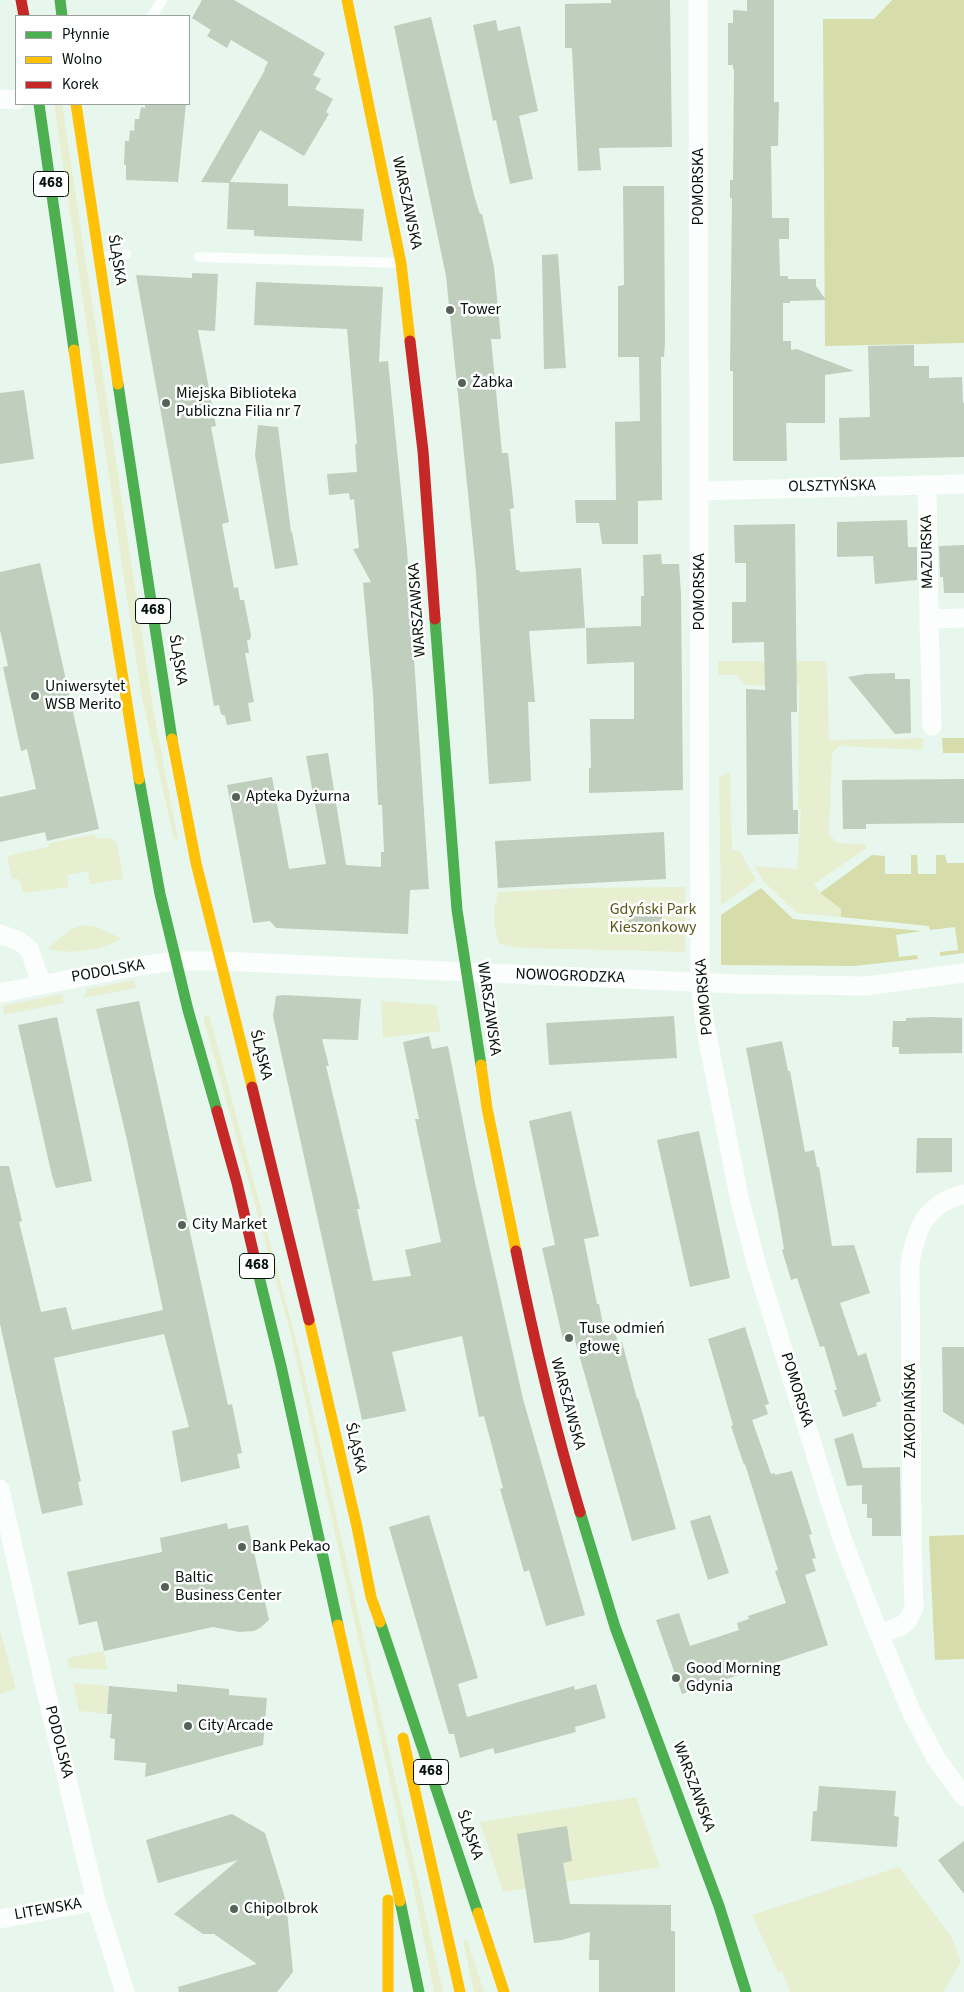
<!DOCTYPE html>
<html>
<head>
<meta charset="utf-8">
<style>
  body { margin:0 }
  #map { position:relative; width:964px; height:1992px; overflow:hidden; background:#e7f7ed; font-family:"Source Sans 3",sans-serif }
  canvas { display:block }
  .legend { position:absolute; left:15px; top:15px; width:175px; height:90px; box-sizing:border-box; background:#fff; border:1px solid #9ba09d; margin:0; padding:6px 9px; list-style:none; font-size:15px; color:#05120b }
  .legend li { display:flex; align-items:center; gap:10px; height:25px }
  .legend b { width:25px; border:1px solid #9ba09d }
</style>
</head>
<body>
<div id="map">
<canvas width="964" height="1992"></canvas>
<ul class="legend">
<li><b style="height:6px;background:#4caf50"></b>Płynnie</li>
<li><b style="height:6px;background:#ffc107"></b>Wolno</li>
<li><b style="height:6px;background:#c62828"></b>Korek</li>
</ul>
</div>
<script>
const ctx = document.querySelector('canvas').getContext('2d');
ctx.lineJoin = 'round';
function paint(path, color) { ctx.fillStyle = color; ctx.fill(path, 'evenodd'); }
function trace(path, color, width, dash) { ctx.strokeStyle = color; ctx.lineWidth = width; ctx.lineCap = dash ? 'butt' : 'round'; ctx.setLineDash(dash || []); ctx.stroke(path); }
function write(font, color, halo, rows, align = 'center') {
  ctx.font = font + ' "Source Sans 3",sans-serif'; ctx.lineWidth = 5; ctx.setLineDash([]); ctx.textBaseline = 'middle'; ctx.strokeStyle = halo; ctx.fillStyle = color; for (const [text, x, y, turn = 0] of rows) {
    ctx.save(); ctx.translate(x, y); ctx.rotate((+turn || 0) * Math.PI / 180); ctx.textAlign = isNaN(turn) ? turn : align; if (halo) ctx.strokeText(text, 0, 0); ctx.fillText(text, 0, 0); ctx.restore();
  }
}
const green = new Path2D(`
  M54,104h8l92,610 24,125h-4l-33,-146z
  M718,661h109l2,79 94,-2 -1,12 -83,-4 -7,7 -3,81 8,9 28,1 2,4 -53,36 6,9 21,16v8l-44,-4 -33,-31 -10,-16 43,3 4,-60h-3l1,-123 -54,-1 -9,-10h-18z
  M730,772l2,78 8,1 16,29 -35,25 -2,-128z
  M95,834l1,5 14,-1 7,5 6,36 -33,5 -2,-13 -21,4 2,12 -46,6 -4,-14h-7l-5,-23 40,-9 3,-4z
  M685,887v65l-161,-4 -19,-2 -6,-3c-5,-17 -8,-34 0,-51l80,-4z
  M84,925l10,1 27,12c-12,12 -58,18 -73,10l23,-19z
  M134,980l2,8 -53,10 4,-9z
  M62,994l2,9 -60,12 -1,-9 3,-1z
  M381,1001l55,4 5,26 -58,7z
  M209,1014l92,345 142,633h-9l-22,-111 -122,-550 -87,-314z
  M0,1630l16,59 -16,5z
  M104,1651l3,19 -38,-2 -2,-10z
  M73,1683l36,3 -2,28 -28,-3z
  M636,1797l24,70 -157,25 -23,-70z
  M899,1867l53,71 9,24 -17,28 -2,2h-152l-8,-21 -4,1 -26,-57z
  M464,1940h3l17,52h-10l-10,-47z`);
const forest = new Path2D(`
  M892,0h72v343l-139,3 -2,-327h51z
  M942,738h22v15h-21z
  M872,855l13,1v18h26v-19h6l1,19h18v-19h9l2,8h17v90l-24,3v-4l18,-2 -3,-23 -25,3 -1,-4 -88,-9v-8l-21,-16z
  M761,888l32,31 129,12 -26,4 3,22 18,-2 1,4 -64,7 -133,-1v-50z
  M964,1535v124l-29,1 -6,-124z`);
const building = new Path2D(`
  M202,0h32l91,53 -12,22 8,4 -6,10 18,10 -7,13 3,2 -25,42 -44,-26 -30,52 58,2v22l76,3 -2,32 -108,-5v-6l-27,-1 2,-46 -28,-1 64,-112h-1l4,-8 -37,-22 -4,8 -20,-12 4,-6 -19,-12z
  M611,0h59l2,147 -73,1 2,22 -23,1 -6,-123h-7v-44l46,-1z
  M747,0h27v102h5l-1,44h-7l1,72h17v21h-10l1,37h8v3h28v7l10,14 -36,1v2h-7v38h8v9l6,-1 57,22 -29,4v48h-39l1,38h-54v-90h-3l2,-173h-2v-18h3l1,-111h-1v-4h-5v-42h5v-13l14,1z
  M431,17l43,178 6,19h2l12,53 7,72h-10l11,114h6l6,55 -4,1 6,61h3l1,2 61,-4 4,60 -56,3 6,71h-7l3,79 -42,3 -13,-211 -30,-297 -52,-250z
  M496,20l2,11 22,-5 18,85 -19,5 14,63 -23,5 -14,-64 -3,1 -20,-96z
  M145,104h41l-8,78 -52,-2v-15h-2l1,-24h4l1,-11 4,1 1,-12h4l2,-12 4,1z
  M623,186h41l1,156 -1,15h-3l1,141v2l-24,1v43h-36l-3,-21h-23l-1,-23h41l-1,-78 25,-1 -1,-64h-21v-71l6,-1z
  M558,254l8,114 -22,1 -2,-114z
  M192,273l26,1 -3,57 -17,-1 18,96 -5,1 18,95 -7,2 12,64 4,-1 2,13h4l7,35 -1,5h-3l2,13h-4l9,49 -6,1 3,18 -24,4 -2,-9 -4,-2 -2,-9 -5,1 -78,-431 56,3z
  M256,282l127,5 -4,75 9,-1 19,189 22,339 -19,1 -2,44 -132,-6 -6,-7 -17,2 -26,-138 45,-8 17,92 37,-5 -20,-108 22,-3 18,112 35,2v-15h3l-2,-47h-4l-5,-111 -10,-111 8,-1 -18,-33 6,-1 -5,-49 -4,1 -1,-7 -20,2 -2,-21 30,-2 -2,-28h2l-10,-115 -93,-4z
  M914,345v21h15v12l33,-1 1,26h1v54l-124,3 -1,-42 31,-1 -2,-71z
  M24,390l10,69 -34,5v-71z
  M258,425l20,2 13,105h1l6,33 -23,4 -20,-114z
  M907,520l1,27h9v33l-42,4 -2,-28 -36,1v-35z
  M795,524l2,188h-6l2,98h5v24l-51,1 -1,-146 19,1 -1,-48 -32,1v-41h14v-39h-11l-1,-38z
  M964,545v48h-20l-1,-16h-3l-1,-31z
  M661,554l1,10h17l2,30 2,196 -94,3v-25h2l-1,-49h44v-57l-47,2 -1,-36 55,-2v-30h3l-1,-41z
  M40,563l59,266 -52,12 -2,-9 -45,10v-45l36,-8 -9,-40 -6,2 -18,-84 5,-1 -8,-36v-58z
  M895,673v6h15l1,54 -16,1 -47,-57 17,-3z
  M964,779v44l-98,1v5h-23l-1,-49z
  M664,832l2,47 -168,9 -3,-47z
  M628,914l34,1v19h-34z
  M284,995l77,4 -3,41 -36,-1 7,27h-3l34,143h-3l16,72 38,-5 -6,-26 36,-8 -26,-123h4l-16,-77 26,-6 3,13 16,-3 27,137 48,216 62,216 -39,11 -17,-56 -5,2 -24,-83 3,-1 -19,-72 -5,1 -17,-81 -70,16 14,59 -44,9 -89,-404 3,-20z
  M139,1001l89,404 4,-1 10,49 -5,1 3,14 -59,14 -9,-51 17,-4 -25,-93 -110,24 27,123 -3,1 5,23 -41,9 -42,-190v-158h9l13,55 -3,1 22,90 25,-5 6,23 91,-20 -36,-170 -31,-131z
  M674,1016l3,42 -128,7 -3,-42z
  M57,1017l35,164 -36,7 -4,-12 -34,-151z
  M932,1017l30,1v35l-63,1v-7h-7l1,-26h13v-3z
  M782,1041l6,30h2l15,81 9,-2 3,17h2l13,79 22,-1 16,48 -30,10 18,53 8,-3 15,48 -5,2 1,3 -34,11 -9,-27h3l-13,-44 -4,1 -23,-69 -6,2 -9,-30 2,-1 -6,-36 -32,-165z
  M571,1111l28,125 -15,3 13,65h2l5,26 10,-2 4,15 4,-1 15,57 1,-1 38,131 -44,12 -58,-204 -11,3 -21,-92 13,-3 -26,-124z
  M699,1131l31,147 -40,9 -33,-147z
  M917,1138h35v34l-36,1z
  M745,1327l24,77 -4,1 3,9 -16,6 19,54 4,-1v2l17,-4 20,63 -3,1 7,23 -4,1 4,12 -11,4 23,70 -146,49 -26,-74 23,-7 11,33 49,-16 -2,-7 12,-4 -1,-3 38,-13 -11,-32 3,-1 -33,-106 -1,1 -13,-39 2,-1 -25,-86z
  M942,1347h22v78l-21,-13z
  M853,1433l10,35 37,-1 1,69h-29v-18h-5v-14h-5v-19l-15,1 -13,-47z
  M429,1515l49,163 -20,6 9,33 107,-31 1,4 21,-6 10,34 -31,9 1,5 -81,22 -2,-6 -33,10 -6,-24h-5l-60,-207z
  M710,1515l19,58 -21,7 -18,-59z
  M227,1523l1,6 20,-4 21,95 -9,8 -6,3 -15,1 -26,-5 -109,24 -7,-30 -18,4 -12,-53 95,-20 -2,-14z
  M177,1684l52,5v6l38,3 -4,47 -118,32 1,-14 -32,-3 1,-21 -5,-1 2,-24h-5l2,-28 68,6z
  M819,1786l77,5 -2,25 5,1 -2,30 -86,-6 2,-30h4z
  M232,1814l33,19 21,68 7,71 -16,20h-98l-1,-5 79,-23 -43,-30h-11l-29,-20 64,-54 -80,23 -12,-43z
  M567,1826l5,35 -9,2 7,41 101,1v26h4v61h-76v-32h-10l1,-28 -28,8 -28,3 -17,-109z
  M964,1841v53l-26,-34z`);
const lane = new Path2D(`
  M152,16l10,-16
  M199,257l201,6
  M100,258l26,-4`);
const street = new Path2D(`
  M698,0l2,983 5,42 35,176 17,65 72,232 14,43 36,93 33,79 24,45 28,39
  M0,99l16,1
  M927,485l2,134 35,-1
  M700,491l264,-7
  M929,619l3,107
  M0,934l19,7 10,8 13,36
  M0,993l139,-27 36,-5h45l518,23 128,2 98,-13
  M0,1489l41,181 55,231 29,91
  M879,1634l22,-8 7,-6 6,-13 -2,-69 -2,-275c7,-36 15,-58 54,-69
  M0,1919l96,-18`);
const fast = new Path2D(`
  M60,0l2,16
  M39,104l35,246
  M118,384l54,355
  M435,619l22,291 24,155
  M139,779l21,115 28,116 29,101
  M256,1264l25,102 57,259
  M580,1512l35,115 104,279 27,86
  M380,1622l98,291
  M400,1901l19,91`);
const slow = new Path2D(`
  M347,0l54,263 9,78
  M76,104l42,280
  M74,350l25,178 40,251
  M172,739l24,124 56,224
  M481,1065l6,43 29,143
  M309,1320l48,207 14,70 9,25
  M338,1625l62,276
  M403,1738l57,254
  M388,1900v92
  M478,1913l26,79`);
const jam = new Path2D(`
  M21,0l3,16
  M410,341l13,110 12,168
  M252,1087l57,233
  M217,1111l20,72 19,81
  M516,1251c18,89 38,174 64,261`);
const markers = [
  [450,310,5,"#54625a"],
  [462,383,5,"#54625a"],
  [166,403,5,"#54625a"],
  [35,696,5,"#54625a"],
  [236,797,5,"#54625a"],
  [182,1225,5,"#54625a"],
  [569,1338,5,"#54625a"],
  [242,1547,5,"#54625a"],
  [165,1587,5,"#54625a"],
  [676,1678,5,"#54625a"],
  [188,1726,5,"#54625a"],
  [234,1909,5,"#54625a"]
];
const shields = [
  [51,184,35],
  [153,611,35],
  [257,1266,35],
  [431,1772,35]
];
const shieldNames = [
  ["468",51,184],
  ["468",153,611],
  ["468",257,1266],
  ["468",431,1772]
];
const streetNames = [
  ["POMORSKA",699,187,-90],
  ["WARSZAWSKA",406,203,78],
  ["ŚLĄSKA",116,260,81],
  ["OLSZTYŃSKA",832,487,-1],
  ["MAZURSKA",928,552,-91],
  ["POMORSKA",700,592,-90],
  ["WARSZAWSKA",418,610,-94],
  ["ŚLĄSKA",177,660,81],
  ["PODOLSKA",108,972,-10],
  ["NOWOGRODZKA",570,977,2],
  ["POMORSKA",705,997,-95],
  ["WARSZAWSKA",488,1009,82],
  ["ŚLĄSKA",260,1055,76],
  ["POMORSKA",796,1390,73],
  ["WARSZAWSKA",567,1404,75],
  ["ZAKOPIAŃSKA",911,1411,-90],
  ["ŚLĄSKA",355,1448,77],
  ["PODOLSKA",58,1742,76],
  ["WARSZAWSKA",693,1787,70],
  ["ŚLĄSKA",469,1835,71],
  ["LITEWSKA",48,1910,-10]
];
const poiNames = [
  ["Tower",460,310],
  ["Żabka",472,383],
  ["Miejska Biblioteka",176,394],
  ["Publiczna Filia nr 7",176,412],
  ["Uniwersytet",45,687],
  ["WSB Merito",45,705],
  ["Apteka Dyżurna",246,797],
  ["City Market",192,1225],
  ["Tuse odmień",579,1329],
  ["głowę",579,1347],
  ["Bank Pekao",252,1547],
  ["Baltic",175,1578],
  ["Business Center",175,1596],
  ["Good Morning",686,1669],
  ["Gdynia",686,1687],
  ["City Arcade",198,1726],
  ["Chipolbrok",244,1909]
];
const parkNames = [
  ["Gdyński Park",653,910],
  ["Kieszonkowy",653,928]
];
paint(green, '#e8efd0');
paint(forest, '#d6dcaa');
paint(building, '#bfcebd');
trace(lane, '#fbfefc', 10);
trace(street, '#fbfefc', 19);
trace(fast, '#4caf50', 11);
trace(slow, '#ffc107', 11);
trace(jam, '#c62828', 11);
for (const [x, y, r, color] of markers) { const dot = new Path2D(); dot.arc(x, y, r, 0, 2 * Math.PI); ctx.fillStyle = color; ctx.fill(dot); trace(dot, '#fff', 2); }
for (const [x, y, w] of shields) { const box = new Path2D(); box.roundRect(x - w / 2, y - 12.5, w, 25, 4); ctx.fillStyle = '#fff'; ctx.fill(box); trace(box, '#05120b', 1); }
write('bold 15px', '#05120b', null, shieldNames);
write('16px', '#05120b', '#fff', streetNames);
write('16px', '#05120b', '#fff', poiNames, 'left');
write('16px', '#5a571a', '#fff', parkNames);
</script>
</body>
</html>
